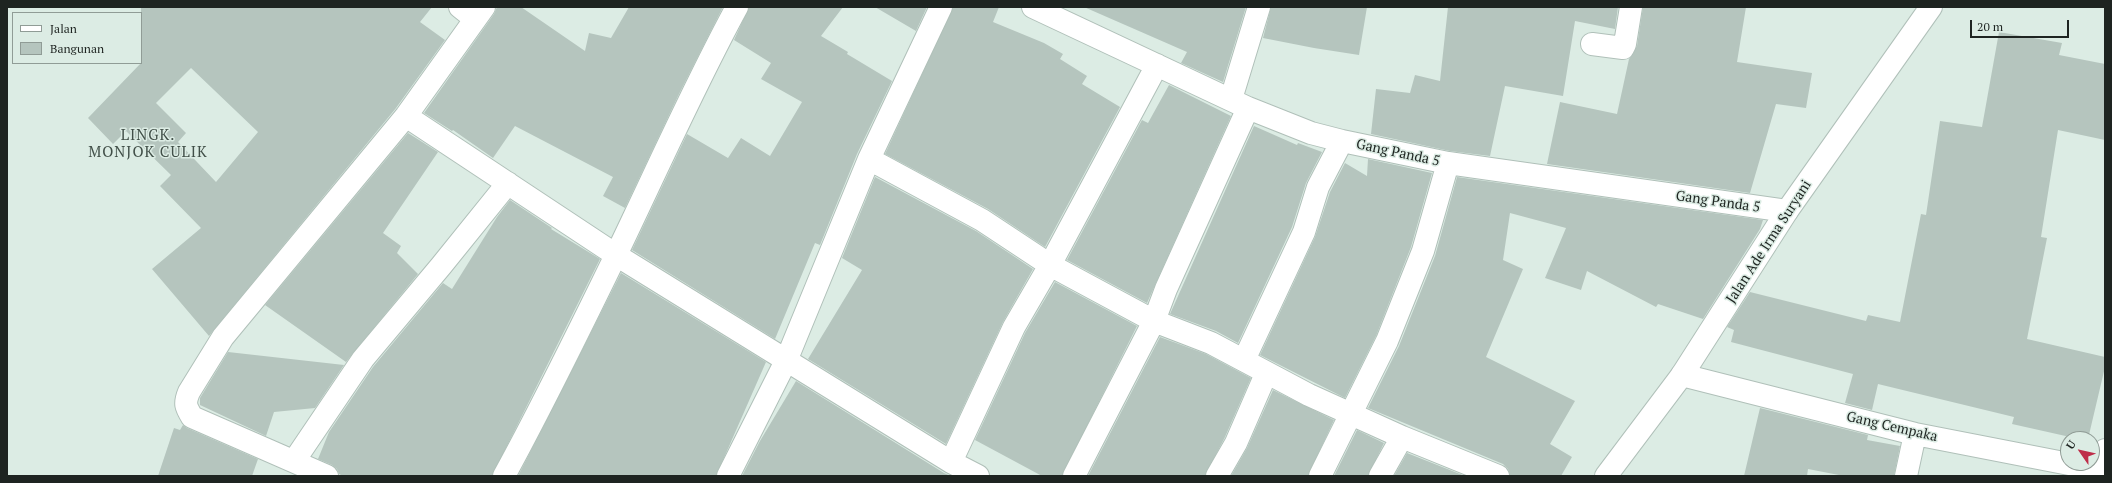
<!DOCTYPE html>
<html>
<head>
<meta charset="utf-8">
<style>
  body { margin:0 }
  #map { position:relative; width:2112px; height:483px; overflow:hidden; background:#dcece4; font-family:"PT Serif",serif }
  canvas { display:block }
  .frame { position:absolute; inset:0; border:8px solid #1e2421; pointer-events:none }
  .legend { position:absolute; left:12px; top:12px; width:130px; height:52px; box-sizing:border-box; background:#dcece4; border:1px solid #909c96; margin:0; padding:5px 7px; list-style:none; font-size:12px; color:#1e2421 }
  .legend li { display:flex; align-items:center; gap:8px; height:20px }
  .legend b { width:20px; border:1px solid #909c96 }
  .north { position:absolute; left:2060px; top:431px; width:40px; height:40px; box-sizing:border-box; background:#dcece4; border:1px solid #909c96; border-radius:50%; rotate:304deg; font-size:11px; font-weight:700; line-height:16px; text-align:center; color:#1e2421 }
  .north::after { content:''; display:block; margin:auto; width:14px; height:18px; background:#be2d49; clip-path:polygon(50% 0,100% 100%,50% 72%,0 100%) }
  .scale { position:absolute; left:1970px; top:20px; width:99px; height:18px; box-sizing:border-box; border:2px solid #1e2421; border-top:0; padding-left:5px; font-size:12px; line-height:14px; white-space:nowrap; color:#1e2421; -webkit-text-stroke:3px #dcece4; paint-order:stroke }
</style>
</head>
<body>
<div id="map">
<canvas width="2112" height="483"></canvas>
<div class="frame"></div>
<ul class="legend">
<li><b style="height:5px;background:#fff"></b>Jalan</li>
<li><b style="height:11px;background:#b5c5be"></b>Bangunan</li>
</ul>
<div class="north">U</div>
<div class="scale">20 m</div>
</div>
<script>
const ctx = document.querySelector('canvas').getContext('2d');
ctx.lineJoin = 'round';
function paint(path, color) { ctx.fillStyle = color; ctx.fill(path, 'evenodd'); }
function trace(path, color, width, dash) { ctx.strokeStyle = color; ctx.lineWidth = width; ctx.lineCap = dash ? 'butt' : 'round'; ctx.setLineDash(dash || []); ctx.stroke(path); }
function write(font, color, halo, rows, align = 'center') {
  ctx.font = font + ' "PT Serif",serif'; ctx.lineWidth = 3; ctx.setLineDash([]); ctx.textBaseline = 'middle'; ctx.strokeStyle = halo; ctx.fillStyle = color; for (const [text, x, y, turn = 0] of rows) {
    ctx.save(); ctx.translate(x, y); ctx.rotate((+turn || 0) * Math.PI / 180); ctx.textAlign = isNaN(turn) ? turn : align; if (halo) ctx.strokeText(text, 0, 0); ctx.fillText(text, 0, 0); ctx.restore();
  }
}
const building = new Path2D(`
  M141,7h291l-12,15 25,18 -49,68 -187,228 -57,-67 49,-41 -41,-42 11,-11 -45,-44 -13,13 -25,-26 53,-55zM191,68l67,64 -42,50 -38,-40 8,-9 -30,-30z
  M497,7h24l64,44 4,-18 22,5 18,-31h94l-44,87 -54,114 -22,-12 10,-19 -98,-51 -22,32 -40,-28 -1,1 -28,-18 70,-99z
  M749,7h94l-22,29 27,16 -1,2 45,27 -35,73 -37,91 -5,-2 -40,96 -143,-89 55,-116 41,24 13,-20 29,18 32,-54 -41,-23 10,-16 -37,-23z
  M875,7h52l-11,24z
  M953,7h46l-6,15 51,21 19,11 -3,5 27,17 -5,8 38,23 -75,140 -57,-38 -103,-55z
  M1084,7h162l-23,75 -42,-19 6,-11z
  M1271,7h96l-8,48 -45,-7 -51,-10z
  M1448,7h170l-3,22 -40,-8 -12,75 -58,-10 -15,70 -40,-5 -79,-17 5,-45 34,4 5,-18 25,6z
  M1643,7h103l-9,55 75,11 -6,35 -30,-4 -26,89 -203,-29 13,-62 57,12 12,-55 8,-13z
  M1999,32l63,11 -3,12 46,9v76l-47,-10 -17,107 6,1 -20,101 78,18v10l-17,72h-9l-67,-15 2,-7 -136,-33 -6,26 -27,-7 8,-29 -122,-32 3,-12 -7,-3 23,-35 116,29 2,-6 32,7 21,-108 5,1 14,-94 42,6z
  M1169,85l62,31 -84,187 -80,-43 75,-140 6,3z
  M1254,126l43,19 1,-2 24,9 -16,31 -14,44 -54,116 -22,-12 -46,-17z
  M408,133l30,19 -55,81 18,13 -4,7 21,21 -72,88 -81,-57z
  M1368,159l64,14 -21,74 -35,89 -31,62 -85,-43 55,-118 15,-45 15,-29 22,13z
  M875,177l101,54 57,38 -30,53 -57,122 -138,-85 54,-89 -20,-12z
  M1457,177l306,43 -3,9 -57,90 -45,-15 -2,3 -69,-36 -6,19 -36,-12 21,-50 -56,-15 -7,47 20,9 -37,88 89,44 -25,43 22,13 -11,19h-51l-2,-7 -5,-5 -135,-56 31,-62 36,-90z
  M510,200l42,28 -1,1 49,30 -108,217h-149l-4,-2 -2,-5 -5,-4 -14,-6 11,-27 44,-65 70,-84 9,6 45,-72z
  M621,273l145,89 -50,114h-198z
  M1055,282l82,44 -75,150h-20l-67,-36 50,-107z
  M1160,337l46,17 45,24 -26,59 -20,39h-117z
  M228,352l116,13 -29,43 -41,4 -8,24 -66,-31v-7z
  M796,381l148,92 7,3h-209l18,-35z
  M1273,390l61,30 -26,56h-77l16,-28z
  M1760,408l108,27 -1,5 33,6 -6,30h-50l-36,-7 -1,7h-63z
  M183,425l4,3 71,31 -6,17h-94l16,-48 6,2z
  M1357,430l27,13 -16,33h-34z
  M1407,453l58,23h-71z`);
const minor = new Path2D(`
  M460,7l15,12
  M1033,7l215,101 63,25 31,8 106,22 339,48
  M1592,44l31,4 2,-4 6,-37
  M1231,99l28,-92
  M406,116l210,139 335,207 27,14
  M869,159l113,61 68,45 104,56 57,22 98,52 93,42 96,39
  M1244,360l60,-128 14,-45 24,-46
  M1682,375l233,59 190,37
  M294,461l69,-102 78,-93 67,-83
  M951,462l63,-135 36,-62 107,-200
  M2100,469l5,-19
  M327,476l-135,-59c-6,-10 -8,-13 -3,-25l34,-55 183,-221 78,-109
  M504,476c40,-73 76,-147 112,-221 40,-83 77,-167 121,-248
  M728,476l58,-115 83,-202 72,-152
  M1074,476l80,-155 12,-32 82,-181
  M1217,476l19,-33 30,-69
  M1320,476l67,-135 36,-90 25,-88
  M1380,476l22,-39
  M1906,476l9,-42`);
const tertiary = new Path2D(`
  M1606,476l76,-101 105,-164 144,-204`);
const streetNames = [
  ["Gang Panda 5",1398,153,12],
  ["Gang Panda 5",1718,202,8],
  ["Jalan Ade Irma Suryani",1769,242,-57],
  ["Gang Cempaka",1892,427,13]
];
const neighbourhoodNames = [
  ["LINGK.",148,136],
  ["MONJOK CULIK",148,153]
];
paint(building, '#b5c5be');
trace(minor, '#b0c0b9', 24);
trace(tertiary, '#b0c0b9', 24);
trace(minor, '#fff', 22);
trace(tertiary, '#fff', 22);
write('14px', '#1e2421', '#dcece4', streetNames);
ctx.letterSpacing = '1px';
write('15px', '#414f48', '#dcece4', neighbourhoodNames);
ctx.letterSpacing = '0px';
</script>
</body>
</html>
